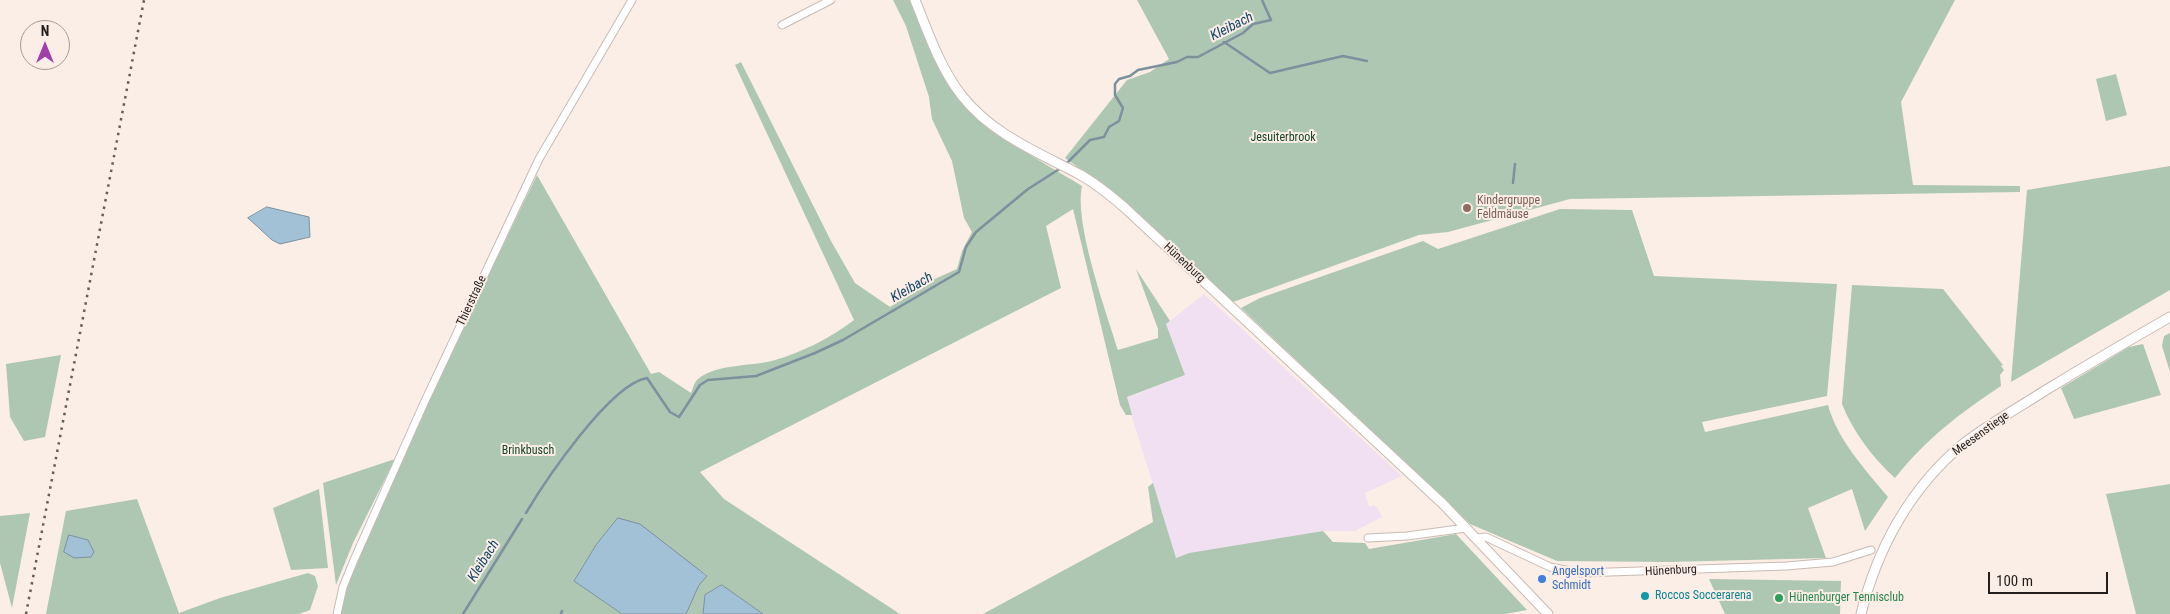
<!DOCTYPE html>
<html>
<head>
<meta charset="utf-8">
<style>
  body { margin:0 }
  #map { position:relative; width:2170px; height:614px; overflow:hidden; background:#fbeee7; font-family:"Roboto Condensed",sans-serif }
  canvas { display:block }
  .north { position:absolute; left:20px; top:20px; width:50px; height:50px; box-sizing:border-box; background:#fbeee7; border:1px solid #a59b96; border-radius:50%; rotate:0deg; font-size:14px; font-weight:700; line-height:20px; text-align:center; color:#241f1d }
  .north::after { content:''; display:block; margin:auto; width:18px; height:22px; background:#a040a8; clip-path:polygon(50% 0,100% 100%,50% 72%,0 100%) }
  .scale { position:absolute; left:1988px; top:572px; width:120px; height:22px; box-sizing:border-box; border:2px solid #241f1d; border-top:0; padding-left:6px; font-size:15px; line-height:18px; white-space:nowrap; color:#241f1d; -webkit-text-stroke:4px #fbeee7; paint-order:stroke }
</style>
</head>
<body>
<div id="map">
<canvas width="2170" height="614"></canvas>
<div class="north">N</div>
<div class="scale">100 m</div>
</div>
<script>
const ctx = document.querySelector('canvas').getContext('2d');
ctx.lineJoin = 'round';
function paint(path, color) { ctx.fillStyle = color; ctx.fill(path, 'evenodd'); }
function trace(path, color, width, dash) { ctx.strokeStyle = color; ctx.lineWidth = width; ctx.lineCap = dash ? 'butt' : 'round'; ctx.setLineDash(dash || []); ctx.stroke(path); }
function write(font, color, halo, rows, align = 'center') {
  ctx.font = font + ' "Roboto Condensed",sans-serif'; ctx.lineWidth = 4; ctx.setLineDash([]); ctx.textBaseline = 'middle'; ctx.strokeStyle = halo; ctx.fillStyle = color; for (const [text, x, y, turn = 0] of rows) {
    ctx.save(); ctx.translate(x, y); ctx.rotate((+turn || 0) * Math.PI / 180); ctx.textAlign = isNaN(turn) ? turn : align; if (halo) ctx.strokeText(text, 0, 0); ctx.fillText(text, 0, 0); ctx.restore();
  }
}
const industrial = new Path2D(`
  M1204,294l198,182 -37,17 4,14 5,-2 3,2 5,10 -27,14h-32l-134,22 -13,5 -50,-160 59,-23 -19,-51z`);
const green = new Path2D(`
  M893,0h17l42,91c35,43 85,67 130,95 -8,38 24,125 36,164l40,-12v-9l-22,-60 34,52 -4,3 19,51 -58,22 5,18h-6l-6,-10 -47,-196 -27,17 15,62 -361,184 24,27 176,115h-137l-41,-29 -17,10 -2,19h-17l13,-29 8,-10 -89,-57 -22,27 -22,36 48,33h-283l6,-26 79,-180 113,-233 114,199 8,-2 32,21c2,-4 3,-11 7,-14 19,-16 54,-12 77,-19 28,-8 57,-23 79,-40l-119,-255 6,-3 90,179 24,42 35,24 38,-25 29,-13 5,-18 10,-19 -8,-14 -12,-57 -20,-42 -3,-22 -23,-71z
  M1137,0h818l-54,102 12,83 107,1v6l-450,7 -122,33 -29,3 -186,67 -107,-100 -61,-44 62,-78 23,-8 19,-13z
  M2116,74l11,41 -21,6 -10,-42z
  M2170,166v124l-159,92 16,-192z
  M1560,209l72,1 22,66 183,8 -10,112 -125,26 3,10 123,-27c10,36 37,64 60,92l-23,34 -13,-42 -44,19 18,50 -157,4 -112,-1 -87,-37 -229,-216 19,-10 163,-57 15,8z
  M1852,285l91,4 60,76 -2,1 3,4 -4,5 1,11c-42,28 -74,52 -106,92 -22,-20 -42,-46 -53,-74z
  M2170,333v39l-8,-26 2,-10z
  M2143,344l18,51 -87,24 -13,-31 68,-41z
  M61,355l-16,82 -21,4 -14,-24 -4,-53z
  M395,459l-42,84 -17,42 -13,-102z
  M1153,483l23,75 13,-5 134,-22 10,11 32,1 4,6 87,-15 71,76 -22,4h-522l170,-92 -5,-35z
  M2170,484v130h-34l-30,-120z
  M319,489l9,79 -37,2 -18,-62z
  M137,499l42,114 41,-15 88,-25 7,3 3,10 -8,24 -11,4h-253l20,-103z
  M30,513l-18,95 -12,-45v-47z
  M1709,579l132,2 -1,33h-115z`);
const water = new Path2D(`
  M267,207l42,10 1,20 -30,7 -8,-4 -24,-22z
  M618,518l22,6 67,52 -8,9 -13,29h-64l-48,-33 22,-36z
  M69,535l19,5 6,12 -3,5 -17,1 -10,-6z
  M722,585l41,29h-60l2,-19z`);
const stream = new Path2D(`
  M1224,42l46,31 73,-17 24,5
  M1065,165l25,-25 14,-3 5,-10 10,-6 4,-13 -8,-13v-11l4,-5 11,-3 8,-6 39,-8 10,-5h11l45,-24 10,-9 18,-4 -9,-20
  M1513,183l2,-19
  M526,513c19,-32 84,-129 121,-135l23,34 9,5 21,-32 8,-5 48,-4 59,-23 28,-13 116,-68 7,-25 10,-15 52,-43 33,-21
  M463,614l59,-95
  M561,614l1,-3`);
const minor = new Path2D(`
  M782,25l49,-25
  M1368,538l39,-2 59,-8
  M1477,538l9,-1 64,30 31,6 205,-7 47,-4 38,-12
  M337,614l6,-27 11,-27 70,-157 115,-244 93,-159`);
const tertiary = new Path2D(`
  M915,0c13,32 25,68 47,96 30,38 75,56 117,78 16,9 31,21 46,34l318,296 105,110
  M1861,614c16,-65 49,-126 102,-170 26,-20 55,-36 83,-54 41,-25 82,-49 124,-73`);
const rail = new Path2D(`
  M26,614l118,-614`);
const markers = [
  [1467,208,5,"#8d6e63"],
  [1542,579,5,"#3f7fe0"],
  [1645,596,5,"#0f9aa8"],
  [1779,598,5,"#2e9e5b"]
];
const parkNames = [
  ["Jesuiterbrook",1283,138],
  ["Brinkbusch",528,451]
];
const educationNames = [
  ["Kindergruppe",1477,201],
  ["Feldmäuse",1477,215]
];
const streetNames = [
  ["Hünenburg",1184,263,43],
  ["Thierstraße",472,301,-65],
  ["Meesenstiege",1981,434,-36],
  ["Hünenburg",1671,571,-3]
];
const shopNames = [
  ["Angelsport",1552,572],
  ["Schmidt",1552,586]
];
const cultureNames = [
  ["Roccos Soccerarena",1655,596]
];
const leisureNames = [
  ["Hünenburger Tennisclub",1789,598]
];
const waterNames = [
  ["Kleibach",1232,27,-27],
  ["Kleibach",912,288,-30],
  ["Kleibach",484,561,-58]
];
paint(industrial, '#f1e0f2');
paint(green, '#aec7b3');
paint(water, '#a2c0d6');
trace(water, '#7c909e', 1);
trace(stream, '#7c909e', 2.5);
trace(minor, '#c7bbb4', 9);
trace(tertiary, '#c7bbb4', 11);
trace(minor, '#fff', 7);
trace(tertiary, '#fff', 9);
trace(rail, '#645d59', 2.5, [2.5, 5]);
for (const [x, y, r, color] of markers) { const dot = new Path2D(); dot.arc(x, y, r, 0, 2 * Math.PI); ctx.fillStyle = color; ctx.fill(dot); trace(dot, '#fbeee7', 2); }
write('12px', '#144425', '#fbeee7', parkNames);
write('12px', '#785e54', '#fbeee7', educationNames, 'left');
write('12px', '#241f1d', '#fbeee7', streetNames);
write('12px', '#366cbe', '#fbeee7', shopNames, 'left');
write('12px', '#0d838f', '#fbeee7', cultureNames, 'left');
write('12px', '#27864d', '#fbeee7', leisureNames, 'left');
write('italic 14px', '#124564', '#fbeee7', waterNames);
</script>
</body>
</html>
